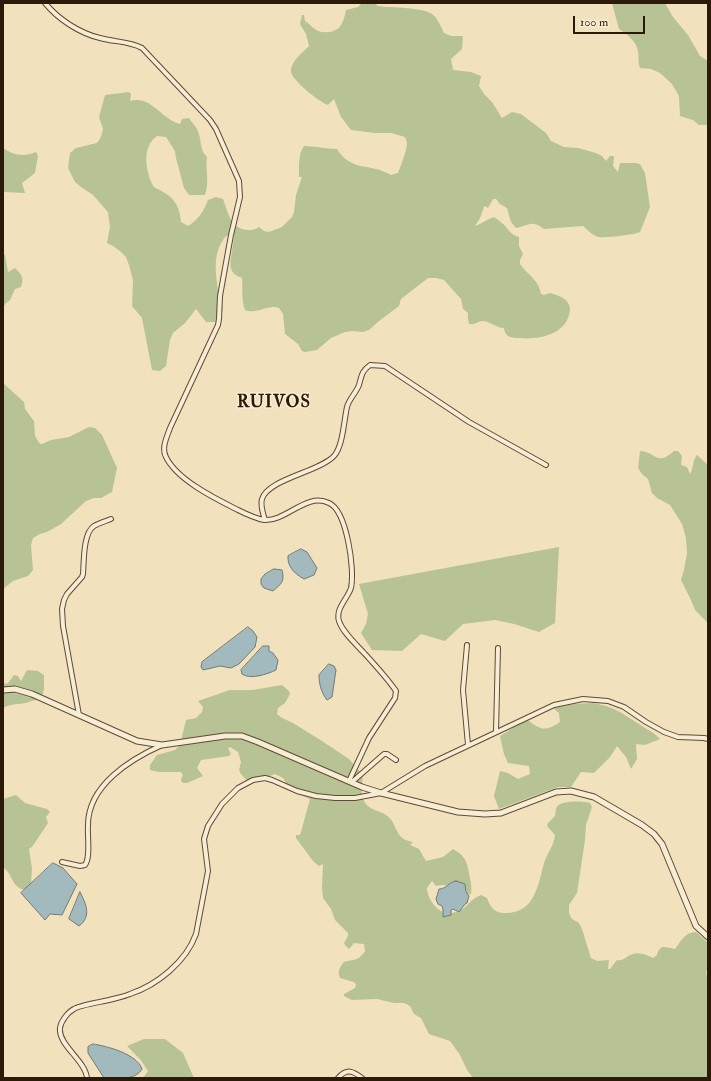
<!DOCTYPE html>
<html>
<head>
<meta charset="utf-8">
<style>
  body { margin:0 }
  #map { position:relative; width:711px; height:1081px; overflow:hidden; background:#f2e1bd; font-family:"IM FELL Double Pica",serif }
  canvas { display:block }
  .frame { position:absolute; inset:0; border:4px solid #2c1907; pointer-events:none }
  .scale { position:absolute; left:573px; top:16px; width:72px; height:18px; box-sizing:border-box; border:2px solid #2c1907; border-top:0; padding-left:5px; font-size:12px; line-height:14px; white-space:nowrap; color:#2c1907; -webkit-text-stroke:3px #f7ecd4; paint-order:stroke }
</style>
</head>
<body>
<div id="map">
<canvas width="711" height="1081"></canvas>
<div class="frame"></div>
<div class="scale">100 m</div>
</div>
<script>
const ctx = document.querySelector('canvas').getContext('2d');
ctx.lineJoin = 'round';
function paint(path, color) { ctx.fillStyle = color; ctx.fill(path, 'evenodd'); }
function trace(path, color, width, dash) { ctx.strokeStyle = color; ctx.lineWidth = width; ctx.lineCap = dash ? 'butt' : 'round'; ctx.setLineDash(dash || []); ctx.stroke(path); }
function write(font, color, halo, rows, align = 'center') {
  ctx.font = font + ' "IM FELL Double Pica",serif'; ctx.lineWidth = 3; ctx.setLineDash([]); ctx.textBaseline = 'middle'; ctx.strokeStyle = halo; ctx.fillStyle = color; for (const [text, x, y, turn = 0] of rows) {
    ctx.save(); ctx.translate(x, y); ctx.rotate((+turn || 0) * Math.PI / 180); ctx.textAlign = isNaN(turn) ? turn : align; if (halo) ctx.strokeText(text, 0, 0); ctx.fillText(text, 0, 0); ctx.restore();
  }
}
const green = new Path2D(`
  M362,3h12l4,3c14,2 44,1 54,8 6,4 9,13 12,19l7,3h12l-1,13 -11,10 2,11 18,2 10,4 -2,10 5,8 8,8 10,16 10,-6 9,2 25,19 5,8 13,6 14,1 18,5 6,3 4,5 4,-5h3l1,1 -1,9 5,6 2,-9h15l5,1 5,9 5,34 -10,25c-6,3 -36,6 -42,5 -6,-2 -10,-7 -15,-11l-39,3c-13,-10 -15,-3 -28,-1l-5,-6 -4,-14 -7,-4 -4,-5h-3l-5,9 -3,-2 -1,1 -4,11 -5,8c7,-2 12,-7 19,-9 3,2 6,4 9,7 6,5 7,11 16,13v9l4,8 -3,6v4c9,13 17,13 21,30l3,1 6,-2c6,2 15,4 18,10 3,4 2,8 1,12 -5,20 -32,25 -49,23 -5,0 -11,0 -14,-4 -1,-2 -2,-4 -2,-6 -8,0 -14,-7 -22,-7 -5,1 -8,4 -13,3l-1,-5v-6l-5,-4 -2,-10 -17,-19 -8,-2h-8l-27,21 -2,7 -20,15 -10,9 -6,2 -11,-1 -7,1 -14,6 -14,12 -12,2 -3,-1 -4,-7 -13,-10 -2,-20 -4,-6c-11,-4 -22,7 -34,2 -4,-12 -2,-20 -3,-32 -5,-2 -10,-4 -11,-10 -2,-6 3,-24 3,-33l-8,1c-12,15 -11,29 -9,47 1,9 2,18 6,26l-8,13h-9l-10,-13 -11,14 -12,10 -3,7 -4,26 -6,5 -8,-1 -10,-52 -10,-12 1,-26 -4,-15 -3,-8 -6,-6 -7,-5 -6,-3 3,-16 -2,-15 -15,-17 -12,-8 -6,-5 -7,-14 2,-15 6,-5 21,-5 4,-6 2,-8 -4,-12 6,-22 24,-3 2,2 -1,7c21,-6 31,18 50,23l2,-5 7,-1c2,4 6,7 8,11 5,9 2,21 10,28 -2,14 3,23 -2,38h-16l-5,-7 -8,-30 -1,-7 -9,-14 -9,-1c-12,9 -12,23 -9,36 1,5 3,11 6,15 3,2 8,4 11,6 11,6 15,17 16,29l7,4c10,-6 16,-15 20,-26l8,-3 7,2c5,13 7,29 24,31 4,0 8,0 12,-3l5,4 5,1 13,-5 10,-10 2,-5 2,-17 6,-18h-3c0,-11 -1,-22 5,-31 11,0 22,3 33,3 14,23 34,14 54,26l7,-2c2,-4 9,-24 9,-29 0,-2 -1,-5 -2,-7l-14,-4h-16l-24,-3 -10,-13 -7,-18 -6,6c-9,-3 -36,-25 -37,-33 -1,-10 12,-20 18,-26l-3,-12 -6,-10 2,-9h2l1,6c4,2 6,6 10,8 6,5 18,4 24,-1 4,-5 6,-12 7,-18l12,-3z
  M612,3h53l8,14 15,18 12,21 8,5v64h-9l-6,-5 -13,-4 -1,-20 -7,-12 -12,-11 -9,-4 -11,-1c-2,-5 -1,-11 -2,-17 -2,-10 -11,-17 -19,-22z
  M3,148c11,8 21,9 33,4l2,4 -3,17 -13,10 3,10 -22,-1z
  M3,254l2,1 3,17 7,-4c7,7 9,9 6,19l-6,2 -5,11 -5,4 -2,4z
  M3,383l21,19 1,7 9,12 1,15 5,8h2l9,-4 18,-3 20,-10 6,1 7,7 15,33 -5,24 -11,6h-7l-8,3 -25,23 -14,8 -7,2 -7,4 -2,7 2,25 -5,6 -15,5 -10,8z
  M640,451c17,1 16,16 34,0h4l4,5 -1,9 6,2 3,7c4,-6 2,-13 7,-19l11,10v158l-13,-13 -4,-10 -10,-20 3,-10 3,-17 -1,-15 -4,-14 -12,-19 -13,-7 -5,-5 -4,-14 -6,-5 -4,-6z
  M559,547l-4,76 -16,9 -25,-8 -19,-4 -32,4 -18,17 -24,-7 -19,17 -30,-1 -11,-17 5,-9 2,-10 -9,-30z
  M27,670l11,1 6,4v15l-3,9c-5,0 -8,2 -12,3 -9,3 -18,1 -26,6v-27l2,3 3,-1 6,-8 4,1 3,5z
  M282,685l7,6 1,3 -5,9 -7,5 -1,6 5,4 11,5 29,18 27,18 14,16c-1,9 -3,20 2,28 5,7 15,8 21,12 13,9 7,24 27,27l-3,3 9,4 7,12 17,-4 10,-8c14,8 14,14 17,29 1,6 2,10 1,16l-8,1c-10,-8 -13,-12 -27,-9l-4,-5 -5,7c1,15 15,31 32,23 9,-4 11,-12 22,-16l6,3c3,9 8,15 17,15 31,1 34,-28 40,-50 3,-10 10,-17 11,-28l-8,-9 1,-3 7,-7c1,-3 0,-7 2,-9 3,-7 27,-6 33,-4l2,4 -6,18 -1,15 -8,53 -8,12v8l3,6 7,4 3,6 9,29 6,3 12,-1 -1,9h2l7,-9c7,1 9,-4 16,-6 7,-2 14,1 20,4l4,-3c3,-11 8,-8 18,-6 6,-8 10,-17 21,-17l12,11v25l-2,4 2,10v96h-235l-6,-8 -7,-15 -10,-14 -21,-7 -8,-16 -7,-4 -4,-8 -6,-3h-10l-17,-4 -25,1 -8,-4v-2l11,-6 1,-4 -2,-2 -14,-4c-3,-7 0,-11 4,-16 11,-3 13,0 21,-11l-1,-7 -10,-1 -5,6 -4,-4 -1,-2 4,-7v-3l-13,-13 -4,-11 -8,-11 -1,-10 1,-24 -4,2 -6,-5 -17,-23v-3h4l1,-3 9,-33 -19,-8 -8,-13 -8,-4 -25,10 -9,-10 -2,-4 2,-8 -3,-10 -8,-5 -2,1 3,6 -2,2 -28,4 -4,8 6,8 -16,7h-4l-2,-2v-2l2,-4 -2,-3h-22l-9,-2v-5l7,-10 18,-5 5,-5 6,-25 10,-2 6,-6 1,-5 -5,-6 32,-11h23z
  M593,703c23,4 30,11 49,23 6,4 13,7 18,13l-15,6 -9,-1 1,15 -6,10 -5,-12 -9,-11 -7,11 -16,16 -13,-1 -10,15h-13l-59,22 -5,-13 6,-25 8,2 10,6 12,-5 -1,-8 -21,-3 -4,-9 -4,-18 21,-13 7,-3c13,11 19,11 32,2l-1,-9 -6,-5 21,-4z
  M16,795l9,8 22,6 3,3 -4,5 2,6 -16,24 -3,2 3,19 -1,17 -7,5c-14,-5 -10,-14 -21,-23v-68z
  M144,1039h21l18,14 11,25h-51l5,-7 -8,-12 -13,-13z`);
const water = new Path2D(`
  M301,549l6,3 10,16 -3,7 -10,4c-9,-5 -17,-12 -16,-23z
  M274,569l8,1c3,12 -1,14 -9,21l-9,-3 -3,-4v-5l4,-5z
  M248,627l5,4 4,6 -2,10 -16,17 -8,4 -11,-2 -17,4 -2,-3 1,-5z
  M263,646h6v5l4,2 5,7 -2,10c-8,4 -26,10 -34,4l-1,-4z
  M329,664l5,2 2,4 -4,27 -5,3c-6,-8 -8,-16 -8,-25z
  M53,863l10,5 14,16 -15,31 -12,-1 -5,6 -24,-27z
  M456,881l9,3 1,8 3,4 -2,7 -2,1 -6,8 -6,-3 -2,1v5l-8,2v-8l-1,-3 -4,-2 -2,-5 3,-10c7,0 10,-7 17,-8z
  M80,892c6,12 12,24 -1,34l-10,-7z
  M93,1044c14,2 44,10 49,25 -7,12 -25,9 -38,9l-16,-25v-6z`);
const minor = new Path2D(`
  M45,3c13,16 34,30 55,35 14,4 29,3 42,10l68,72 6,9 23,52 1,16 -9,38 -11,61 -1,23 -1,6 -48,103c-3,9 -9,20 -4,29 11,23 50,42 72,53 8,4 16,8 26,10 22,2 42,-28 65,-17 18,8 26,67 22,85 -3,10 -16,21 -12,33 4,12 17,23 26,33 11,12 22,24 31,37l-1,7 -26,40 -20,43
  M265,520c-2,-7 -5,-14 -3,-21 6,-20 57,-27 72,-43 9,-10 10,-36 13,-49 2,-8 9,-14 12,-22 3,-10 2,-13 11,-20l15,1 84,56 77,43
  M467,645l-4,45 5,55
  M79,715l-16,-89 -1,-17 2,-9 3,-6 15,-17 1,-3c1,-12 0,-41 11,-48 5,-3 12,-5 17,-7
  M496,732l2,-84
  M352,782l32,-28h3l9,6
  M62,862l18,4 5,-1c6,-8 2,-30 3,-40 0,-40 43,-66 74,-80
  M87,1078c-2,-18 -29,-33 -27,-50 1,-7 8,-16 14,-19 6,-4 27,-7 35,-9 7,-2 14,-3 21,-6 27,-9 56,-32 66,-60l12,-63 -4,-32 4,-13 14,-22 16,-16 15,-8 12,-2 7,2 25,11 19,5 19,2h20l26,-5 44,-27 129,-61 29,-6 25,2 16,6 22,15 18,10 14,5 26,1 4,1
  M338,1078c9,-10 15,-7 24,0`);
const tertiary = new Path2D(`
  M3,690l12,-1 17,5 105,47 25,4 63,-9h17l16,6 104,45 19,6 77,19 27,2 16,-1 55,-21 15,-1 23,6 48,28 12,9 8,10 34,82 12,11`);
const districtNames = [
  ["RUIVOS",274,403]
];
paint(green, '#b7c394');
paint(water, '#a2babd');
trace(water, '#737a74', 1);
trace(minor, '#5e4b34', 6);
trace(tertiary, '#5e4b34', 7);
trace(minor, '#f7ecd4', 4);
trace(tertiary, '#f7ecd4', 5);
ctx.letterSpacing = '1px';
write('bold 17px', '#2c1907', '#f7ecd4', districtNames);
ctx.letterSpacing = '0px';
</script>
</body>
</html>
